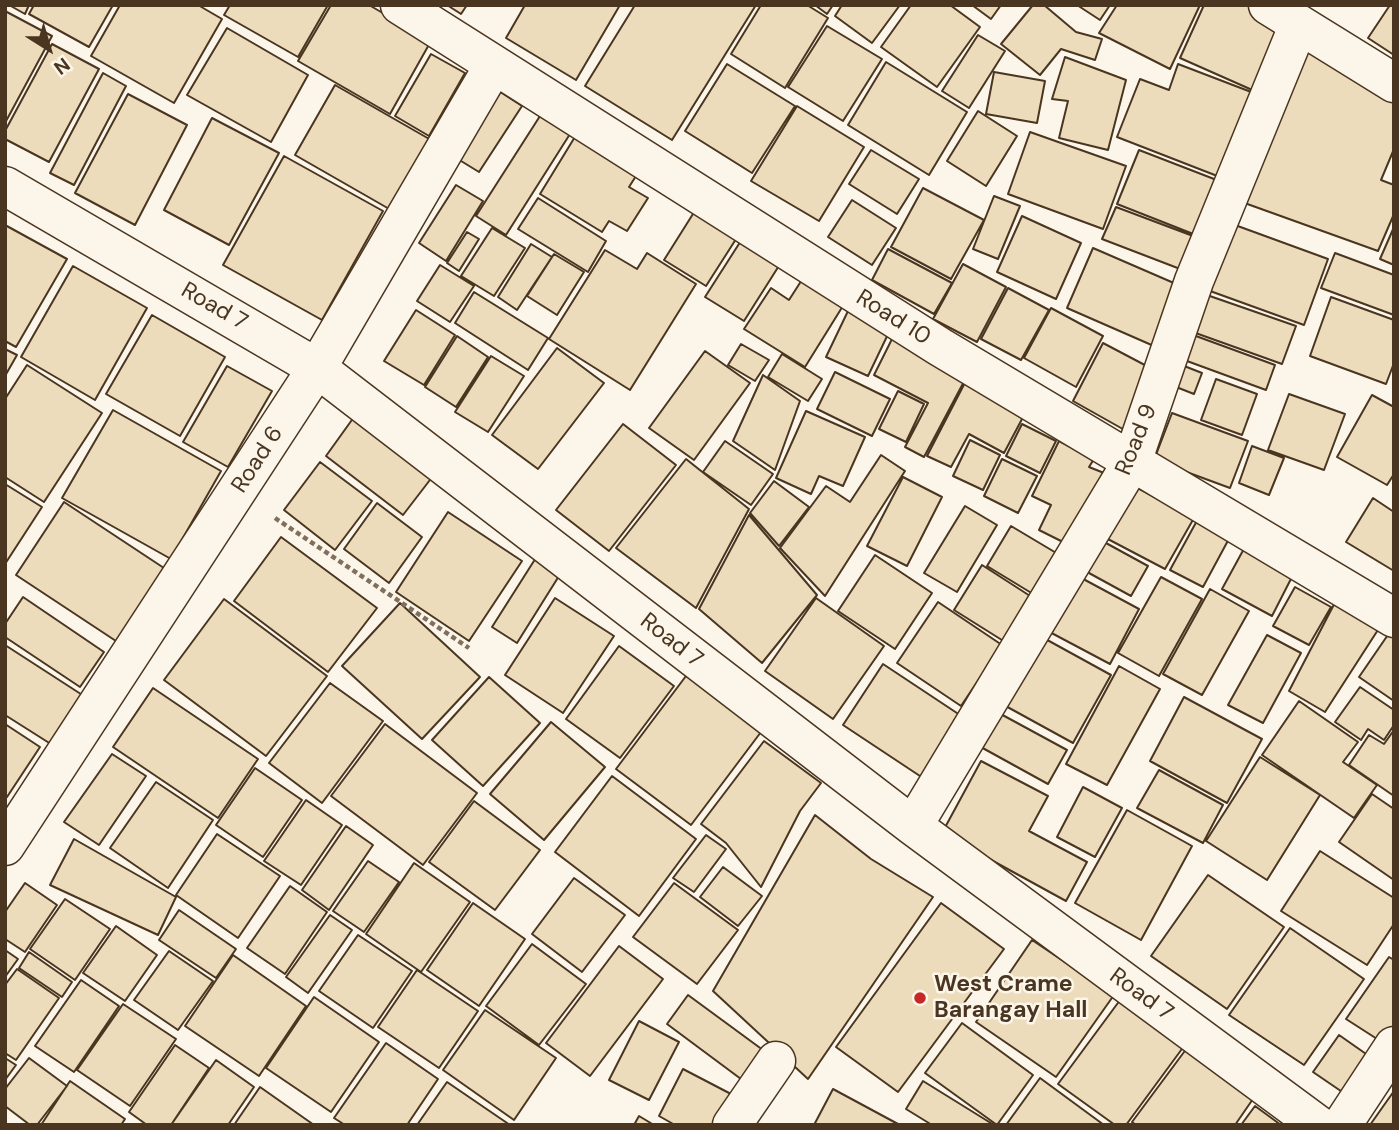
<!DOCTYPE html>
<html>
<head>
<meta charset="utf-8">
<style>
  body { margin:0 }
  #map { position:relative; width:1399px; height:1130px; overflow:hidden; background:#fbf6e9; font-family:"DM Sans",sans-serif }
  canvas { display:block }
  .frame { position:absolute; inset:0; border:7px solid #4a3520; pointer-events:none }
  .north { position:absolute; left:14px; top:14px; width:70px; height:70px; -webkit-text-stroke:5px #fbf6e9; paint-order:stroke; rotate:143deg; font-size:19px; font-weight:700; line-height:28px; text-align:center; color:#4a3520 }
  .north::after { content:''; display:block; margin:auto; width:24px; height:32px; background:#4a3520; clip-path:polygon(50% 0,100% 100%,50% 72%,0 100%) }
</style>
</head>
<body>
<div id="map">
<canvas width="1399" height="1130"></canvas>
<div class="frame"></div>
<div class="north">N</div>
</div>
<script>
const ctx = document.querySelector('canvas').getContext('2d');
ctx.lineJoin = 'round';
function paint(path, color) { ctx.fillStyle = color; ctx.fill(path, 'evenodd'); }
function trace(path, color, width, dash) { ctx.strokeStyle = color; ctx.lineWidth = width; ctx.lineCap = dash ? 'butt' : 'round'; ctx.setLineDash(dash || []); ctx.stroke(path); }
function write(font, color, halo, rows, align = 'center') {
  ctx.font = font + ' "DM Sans",sans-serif'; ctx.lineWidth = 5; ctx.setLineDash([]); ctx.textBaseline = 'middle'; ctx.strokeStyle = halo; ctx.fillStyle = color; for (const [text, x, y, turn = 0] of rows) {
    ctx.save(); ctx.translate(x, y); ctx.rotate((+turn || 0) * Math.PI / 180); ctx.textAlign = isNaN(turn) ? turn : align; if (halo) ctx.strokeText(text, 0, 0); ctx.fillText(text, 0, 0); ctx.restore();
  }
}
const building = new Path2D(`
  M9,5h20l-4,9z
  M34,5h79l-24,42 -60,-33z
  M120,5h78l24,14 -48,84 -83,-47z
  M230,5h98l-30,52 -74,-42z
  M331,5h38l62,36 -41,73 -92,-53z
  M447,5h20l-6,9z
  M525,5h95l-44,75 -70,-42z
  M635,5h121l-84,135 -87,-54z
  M761,5h46l21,13 -43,70 -54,-34z
  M815,5h18l-6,9z
  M842,5h58l-28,38 -37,-27z
  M911,5h39l30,22 -43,60 -56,-40z
  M972,5h29l-10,14z
  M1033,5h11l32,27 26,7 -7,21 -34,-11 -21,26 -39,-31z
  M1077,5h33l-10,15z
  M1117,5h83l-30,64 -71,-36z
  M1204,5h44l39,24 -28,64 -79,-35z
  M1390,5h4v50l-26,-17z
  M5,11l47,25 -47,87z
  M827,26l55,33 -39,62 -55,-34z
  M227,28l81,47 -37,67 -84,-47z
  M978,35l27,16 -36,57 -27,-17z
  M52,44l47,25 -50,93 -44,-23v-8z
  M1314,48l80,54v47l-13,31 13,5v29l-16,37 -139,-50 59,-144z
  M431,54l34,19 -36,63 -34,-20z
  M1065,57l61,23 -18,70 -49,-12 9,-37 -16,-2z
  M886,62l81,50 -38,63 -81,-50z
  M727,64l68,42 -43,67 -67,-42z
  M1178,64l81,31 -34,84 -108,-42 23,-58 29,11z
  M994,72l51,9 -8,42 -51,-9z
  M103,73l23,13 -52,99 -24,-12z
  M335,85l96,55 -40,70 -96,-55z
  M491,86l31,20 -43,66 -31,-19z
  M128,94l59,31 -52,100 -60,-32z
  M797,106l67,41 -45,74 -68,-40z
  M978,111l39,25 -31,50 -39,-25z
  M540,116l30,18 -64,101 -30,-19z
  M212,118l67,35 -50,92 -65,-35z
  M581,127l62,38 -14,22 19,11 -21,33 -18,-10 -7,11 -62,-38z
  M1030,132l96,34 -23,63 -95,-35z
  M871,150l48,29 -22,35 -48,-30z
  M1139,150l88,34 -21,55 -89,-35z
  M284,156l99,55 -61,109 -99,-55z
  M456,185l27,16 -37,60 -27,-18z
  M923,188l61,32 -33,59 -60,-32z
  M994,196l26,10 -22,53 -25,-10z
  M538,198l68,43 -18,31 -70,-43z
  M703,198l42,27 -39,61 -42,-26z
  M852,200l44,28 -24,37 -44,-28z
  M1116,207l85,32 -13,33 -86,-33z
  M1022,216l59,27 -25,56 -59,-27z
  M1224,221l104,38 -24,66 -105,-38z
  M5,225l62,34 -51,88 -11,-6z
  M1394,227v38l-14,-6z
  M492,228l33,20 -31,48 -33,-20z
  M467,232l12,7 -20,32 -12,-8z
  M744,236l38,25 -38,60 -39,-24z
  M531,244l21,13 -35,53 -19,-13z
  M1093,248l97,42 -27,60 -96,-42z
  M888,249l64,34 -18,31 -62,-34z
  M605,250l32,19 10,-16 49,31 -66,106 -81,-51z
  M1335,253l59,22v40l-73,-27z
  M554,254l30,18 -27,43 -30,-19z
  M963,264l43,23 -29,55 -44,-23z
  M440,265l34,21 -24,36 -33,-21z
  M73,266l74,42 -52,92 -74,-43z
  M805,275l41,26 -41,66 -61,-38 27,-41 18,12z
  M1008,288l41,22 -28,50 -40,-21z
  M474,292l74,46 -20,32 -73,-47z
  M1204,294l92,32 -14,38 -92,-33z
  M1331,297l63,23v43l-8,21 -76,-28z
  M1051,308l52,28 -27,51 -52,-29z
  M416,310l39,25 -31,50 -40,-24z
  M848,311l42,19 -22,46 -42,-19z
  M152,315l73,42 -45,79 -74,-42z
  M1185,332l90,33 -9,25 -90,-33z
  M894,335l74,39 -44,83 -19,-10 23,-44 -54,-28z
  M457,336l31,21 -32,50 -31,-20z
  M1103,343l57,30 -23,64 -64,-36z
  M741,344l28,16 -14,21 -27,-16z
  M557,348l47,35 -66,86 -46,-34z
  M5,349l12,6 -12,21z
  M705,351l45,32 -56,77 -45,-32z
  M782,354l40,25 -14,22 -40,-24z
  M491,356l33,20 -36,56 -33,-20z
  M1174,362l28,11 -8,21 -28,-11z
  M27,365l75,48 -58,89 -39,-25v-78z
  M227,366l45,25 -44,76 -45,-25z
  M835,372l55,27 -18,37 -55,-27z
  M970,373l60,31 -26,49 -35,-19 -18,33 -24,-11z
  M763,375l37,26 -25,69 -42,-29z
  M1216,379l41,15 -15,41 -41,-15z
  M898,391l26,13 -18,38 -27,-13z
  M1289,394l56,20 -21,56 -56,-20z
  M1372,395l22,12v67l-7,11 -50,-28z
  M113,410l108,61 -50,88 -109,-61z
  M806,411l59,26 -22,49 -24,-10 -8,18 -35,-16z
  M1172,413l76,28 -18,47 -76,-28z
  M354,417l79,59 -30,39 -77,-59z
  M623,424l53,41 -67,86 -53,-41z
  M1022,424l34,17 -16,32 -34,-17z
  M970,440l30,15 -17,35 -30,-14z
  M725,441l48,33 -22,31 -48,-33z
  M1059,441l35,18 -5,8 15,6 -35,72 -30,-15 12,-25 -19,-9z
  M1252,446l32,12 -15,37 -30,-12z
  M881,455l24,16 -80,125 -45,-48 46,-62 24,16z
  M686,459l63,50 -53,99 -80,-60z
  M1002,459l35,17 -19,37 -34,-17z
  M320,462l52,39 -37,49 -51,-40z
  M903,477l39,20 -35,69 -40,-20z
  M774,481l35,26 -30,39 -29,-33z
  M5,484l37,23 -37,57z
  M1132,485l62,33 -29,51 -61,-32z
  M1373,498l21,14v59l-48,-29z
  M64,502l106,70 -48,73 -106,-70z
  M377,503l45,34 -33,46 -45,-34z
  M965,506l32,19 -40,67 -33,-19z
  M448,512l74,49 -53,80 -73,-49z
  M749,515l68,80 -55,68 -63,-54z
  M1199,517l32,18 -28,52 -33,-17z
  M1011,526l52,31 -25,40 -51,-31z
  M281,537l96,71 -49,64 -94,-71z
  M1095,537l53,29 -17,30 -53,-29z
  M1246,545l49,26 -23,45 -50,-27z
  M539,553l25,15 -47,75 -25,-16z
  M875,555l57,38 -37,56 -57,-38z
  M982,565l59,38 -28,44 -59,-37z
  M1074,574l65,35 -29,55 -66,-35z
  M1161,577l41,22 -43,77 -41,-23z
  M1295,587l36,20 -22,38 -36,-19z
  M1210,589l39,22 -47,84 -39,-21z
  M1342,589l43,30 -60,93 -36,-21z
  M23,597l81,55 -24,35 -75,-50v-13z
  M555,598l59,38 -51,77 -58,-38z
  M816,598l68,48 -51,73 -68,-48z
  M224,599l103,77 -61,80 -102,-76z
  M938,602l64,43 -41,61 -64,-43z
  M400,603l80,74 -58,62 -80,-73z
  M1394,626v75l-35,-24z
  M1267,635l34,18 -38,70 -35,-18z
  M1040,636l71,39 -38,68 -71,-39z
  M5,645l82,53 -33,48 -49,-31z
  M619,646l55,40 -54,72 -54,-39z
  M883,664l89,59 -40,61 -89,-59z
  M1119,666l41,23 -53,96 -41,-21z
  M689,672l75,56 -73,97 -75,-56z
  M489,677l51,46 -57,63 -51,-46z
  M330,683l53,38 -61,82 -53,-40z
  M1360,687l34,23v15l-10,15 -16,-11 -7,11 -26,-18z
  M153,688l105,71 -40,59 -105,-71z
  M1184,697l78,42 -35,64 -77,-42z
  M1299,701l59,41 -15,20 34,23 -23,33 -92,-63z
  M997,712l70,38 -19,34 -69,-38z
  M551,722l54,45 -61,73 -54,-46z
  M5,724l35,23 -33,50 -2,-2z
  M385,724l92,69 -54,72 -92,-69z
  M1394,730v66l-45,-31 20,-30 15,9z
  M764,741l57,42 -21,28 -39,76 -35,-44 -25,-19z
  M112,754l34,22 -47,69 -35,-23z
  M1260,757l60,38 -53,85 -61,-39z
  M981,761l67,35 -19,35 58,31 -21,39 -124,-68z
  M255,768l47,32 -39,57 -47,-32z
  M1159,770l64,35 -20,38 -66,-35z
  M612,776l84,63 -57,77 -84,-64z
  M156,782l57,38 -45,68 -58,-40z
  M1083,787l39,21 -27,49 -38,-20z
  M1372,794l22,15v71l-55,-38z
  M306,800l36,25 -41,60 -37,-24z
  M474,801l66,49 -45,60 -66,-48z
  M1127,810l65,36 -51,94 -66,-37z
  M815,815l56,44 62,38 -125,182 -95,-88z
  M346,826l27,19 -44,65 -27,-20z
  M217,834l63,42 -42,62 -62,-43z
  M706,835l20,14 -32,43 -21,-14z
  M74,839l102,58 -18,38 -108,-50z
  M1320,851l74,47v26l-27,41 -86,-54z
  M368,861l31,21 -35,50 -31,-21z
  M414,863l56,39 -49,70 -55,-38z
  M723,867l39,29 -24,30 -38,-29z
  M1208,875l76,52 -57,82 -76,-53z
  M574,878l51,37 -43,57 -50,-38z
  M25,883l32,22 -32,47 -20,-13v-27z
  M674,883l64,47 -41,54 -64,-47z
  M290,886l37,26 -42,62 -38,-26z
  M65,899l45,30 -35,51 -45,-31z
  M473,903l52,36 -46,67 -52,-36z
  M941,903l63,46 -106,143 -62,-45z
  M179,910l57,39 -20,29 -57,-38z
  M330,915l22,15 -44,63 -22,-16z
  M116,926l41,29 -32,46 -42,-28z
  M1290,928l74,51 -60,86 -75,-50z
  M358,935l54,36 -39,57 -54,-37z
  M1032,940l82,55 -58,82 -80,-55z
  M532,944l54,40 -47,61 -53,-39z
  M619,946l44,33 -73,97 -44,-33z
  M5,950l13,9 -13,18z
  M169,951l44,30 -35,49 -44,-30z
  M29,952l43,30 -10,15 -43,-29z
  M233,955l73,51 -47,70 -74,-50z
  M1389,957l5,3v78l-6,8 -42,-27z
  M17,969l42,29 -43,62 -11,-7v-68z
  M417,970l61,41 -39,57 -61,-41z
  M81,980l38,26 -45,66 -39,-26z
  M1126,992l64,46 -64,87h-11l-57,-41z
  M688,995l79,58 -22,29 -78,-58z
  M314,997l65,45 -48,70 -65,-44z
  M123,1004l53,35 -46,67 -53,-36z
  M485,1010l71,48 -42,62 -71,-50z
  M639,1021l40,21 -30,58 -40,-20z
  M962,1023l71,52 -36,50 -72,-52z
  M1339,1035l40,28 -25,37 -41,-28z
  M386,1043l52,36 -31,46h-62l-11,-7z
  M175,1045l34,23 -38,57h-24l-18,-13z
  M1187,1048l68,48 -20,29h-99l-4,-3z
  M5,1058l11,7 -11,15z
  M29,1058l38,28 -30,39h-7l-25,-19v-17z
  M216,1060l38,27 -26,38h-57z
  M683,1069l48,25 -16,31h-40l-16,-9z
  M1040,1078l64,47h-98z
  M70,1081l55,38 -4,6h-80z
  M923,1081l71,44h-62l-26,-16z
  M447,1082l63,43h-93z
  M260,1087l54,38h-80z
  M833,1089l65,35 -84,1z
  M1394,1091v34h-24z
  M1255,1106l26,19h-40z
  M639,1116l15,9h-20z`);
const path = new Path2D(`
  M275,518l194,130`);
const minor = new Path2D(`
  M400,5l540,342 454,271
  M1268,5l126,78
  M5,186l312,182 596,458 405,299
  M913,826l219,-364 62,-181 105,-257
  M5,846l312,-478 177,-303
  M732,1125l44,-64
  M1342,1125l52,-79`);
const markers = [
  [920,998,7,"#c62828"]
];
const streetNames = [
  ["Road 7",214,307,30],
  ["Road 10",893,318,32],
  ["Road 9",1137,440,-68],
  ["Road 6",258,460,-57],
  ["Road 7",671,641,38],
  ["Road 7",1141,995,36]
];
const poiNames = [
  ["West Crame",934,985],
  ["Barangay Hall",934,1011]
];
paint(building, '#ecdcbc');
trace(building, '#4a3520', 2);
trace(minor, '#4a3520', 41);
trace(path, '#7f6f5c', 4.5, [5, 3.5]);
trace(minor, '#fbf6e9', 38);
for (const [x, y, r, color] of markers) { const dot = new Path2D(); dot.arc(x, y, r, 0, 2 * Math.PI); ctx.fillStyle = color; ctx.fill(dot); trace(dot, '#fbf6e9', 2.5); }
write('23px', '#4a3520', '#fbf6e9', streetNames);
write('bold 23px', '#4a3520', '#fbf6e9', poiNames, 'left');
</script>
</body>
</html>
